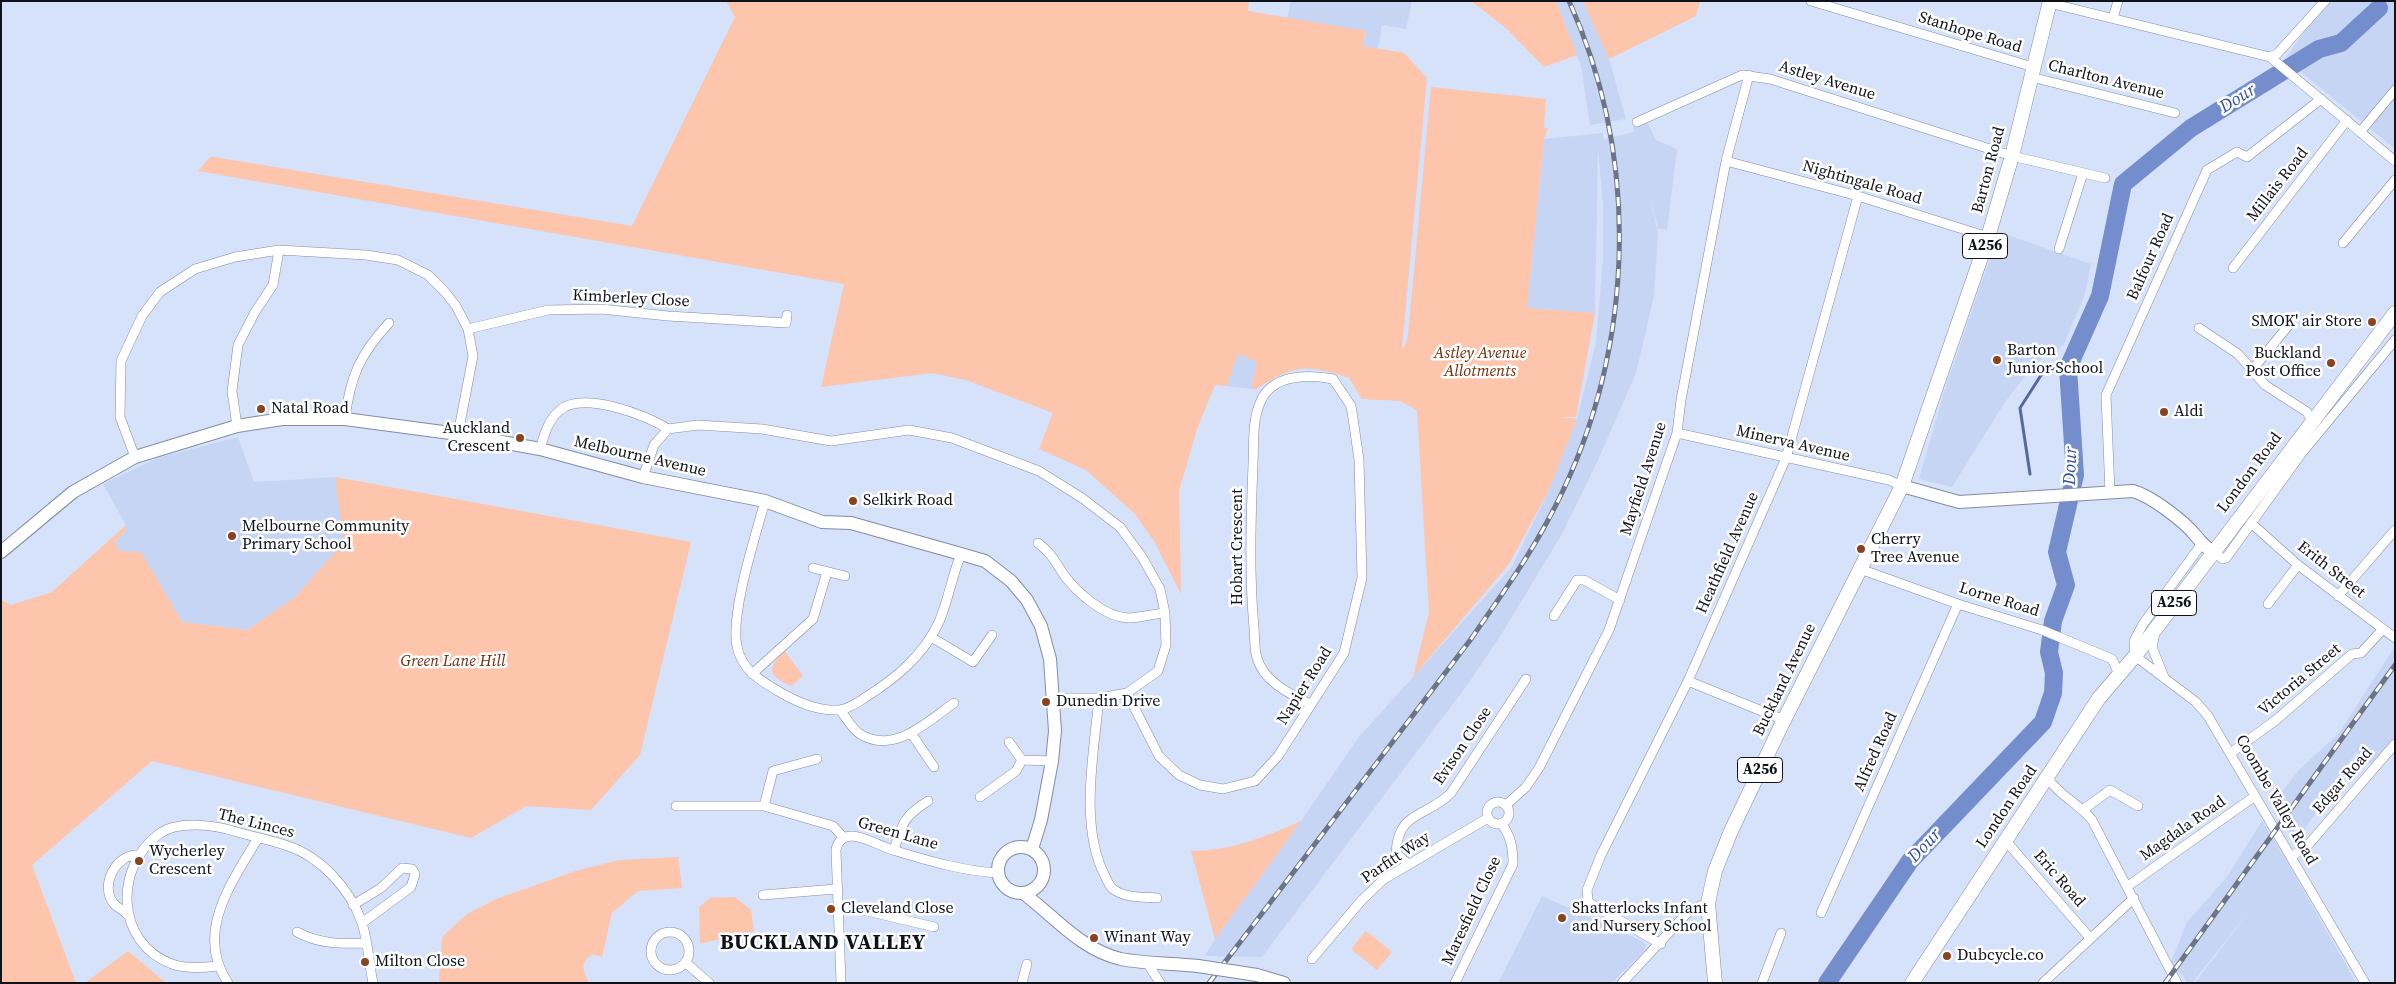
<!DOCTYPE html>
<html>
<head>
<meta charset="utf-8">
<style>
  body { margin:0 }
  #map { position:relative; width:2396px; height:984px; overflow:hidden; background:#d6e1fa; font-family:"Source Serif 4",serif }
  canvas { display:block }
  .frame { position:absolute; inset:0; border:2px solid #0f121b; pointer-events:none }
</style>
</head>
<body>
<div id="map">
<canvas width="2396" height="984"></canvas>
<div class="frame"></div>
</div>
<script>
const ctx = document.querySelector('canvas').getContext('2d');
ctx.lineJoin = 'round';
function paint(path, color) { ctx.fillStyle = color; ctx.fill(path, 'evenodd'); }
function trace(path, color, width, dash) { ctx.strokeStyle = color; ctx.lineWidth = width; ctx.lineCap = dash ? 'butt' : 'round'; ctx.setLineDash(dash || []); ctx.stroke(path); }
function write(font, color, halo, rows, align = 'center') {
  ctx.font = font + ' "Source Serif 4",serif'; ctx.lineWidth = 5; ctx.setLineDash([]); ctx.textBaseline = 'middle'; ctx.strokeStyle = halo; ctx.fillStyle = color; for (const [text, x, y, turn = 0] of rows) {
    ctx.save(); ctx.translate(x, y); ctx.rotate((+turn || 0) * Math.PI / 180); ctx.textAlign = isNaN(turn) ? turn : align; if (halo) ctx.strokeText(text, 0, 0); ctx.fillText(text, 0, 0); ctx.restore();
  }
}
const built = new Path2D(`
  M1291,1h121l-6,28 -24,-4 -4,24 -15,-3 3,-14 -79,-14z
  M1556,1h27l26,58 17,60 -36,6 -9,-59z
  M2333,1h62v148l-110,-90 31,-44z
  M1647,122l9,18 21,9 -10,81 -9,-2 -9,-35 9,40 -4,63 -18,77 -37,85 -37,76 -61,101 -33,49 -206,273 -57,-1 10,-17 86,-118 57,-83 154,-171 37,-77 28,-71 19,-77 7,-83v-55l-5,-54 -3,163 -68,-5 17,-169 58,-6 2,6 30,-7 -1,-5z
  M1999,232l92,32 -6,30 -21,50 -8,8 -12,4 -14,14 -25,32 -53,85 -33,-8 26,-90z
  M1238,354l19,8 -6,27 -24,-3z
  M238,437l16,45 81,-5 10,65 -51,56 -47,32 -65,-8 -41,-69 -21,-2 -6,-8 12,-12v-6l-23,-41 55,-26z
  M2395,646v91l-23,28 -16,-13 -53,80 -12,1 -19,-28 27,-35 40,-37z
  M2262,821l26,42 68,120h-161l56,-74 -59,74h-4l-17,-21 16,-40 40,-45z
  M1542,896l100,45 4,4 -2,6 -32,32h-114z`);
const green = new Path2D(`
  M726,1h523l-1,10 118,20 -3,15 41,7 23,25 -25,269 3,-1 3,-11 23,-248 115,12 -2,29h4l-4,11 -17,169 68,5 -19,104h-15l16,2 -28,71 -40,74 -96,113 16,-64 -12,-203 -17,-9 -38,-2 -13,-21c-43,-14 -54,-14 -93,11h-5l6,-27 -19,-8 -11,32 -12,-1 -18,44 -18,62 2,103 -27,-53 -19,-27 -49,-44 -47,-21 14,-36 -87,-33 -34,-7 -111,14 23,-103 -646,-113 12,-14h4l418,69 103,-209z
  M1471,1h85l21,54 -33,12 -37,-38z
  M1583,1h117l-4,15 -87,43z
  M335,477l356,65 -51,213 -49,55 -65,-4 -55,32 -319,-77 -120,104 44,118h-75v-383l10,5 41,-13 74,-67v6l-12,12 6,8 21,1 41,70 65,8 47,-32 50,-56z
  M784,650l19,26 -12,10c-24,-11 -23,-16 -7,-36z
  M1301,821l-86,118 -24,-88c40,0 74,-14 110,-30z
  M678,857l4,31 -44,3 -26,22 -10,44 -9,-3c-14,8 -10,16 -4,29h-150l3,-46 25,-23 29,-15 83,-29 41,-10z
  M735,897l16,13 3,21 -54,13 -1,-37 11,-9z
  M1366,931l26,21 -15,18 -26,-21z
  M128,951l38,32h-81z`);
const stream = new Path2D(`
  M2030,474l-10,-66 25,-39 23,-1`);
const river = new Path2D(`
  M1827,983l83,-122 133,-139 10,-29 1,-20 -5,-21 4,-31 13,-36 -9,-33 18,-77 -7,-107 32,-72 23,-112 68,-56 128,-79 22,-6 38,-35`);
const street = new Path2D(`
  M1811,1l222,66
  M2049,3l221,54 125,104
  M2113,18l5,-17
  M2270,57l7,-3 48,-53
  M2031,77l144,36
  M1637,122l105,-47 28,4 242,77 93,22
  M2361,131l34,-41
  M1726,161l132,35 130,41
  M2343,243l52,-63
  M2059,249l24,-76
  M2233,268l114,-148
  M2199,328l39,26 27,31 42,27 5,9
  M468,329l80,-19 53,-1 67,7 118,7 1,-8
  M2253,369l35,-43
  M345,419c5,-42 15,-65 44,-96
  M237,426l-5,-35 6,-46 17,-33 18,-27 6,-35
  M1677,433l212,47 13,6
  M540,449c4,-13 8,-29 19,-38 22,-21 88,4 109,18
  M135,457l-15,-40 1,-56 21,-45 18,-24 35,-23 40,-12 44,-7 87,5 32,5 30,15 17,17 11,14 12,23 5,27 -15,78
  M643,477l11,-32 14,-16 30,-4 64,4 69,12 78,-11 43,8 87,33 43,27 38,29 22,30 18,32 5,24 1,32 -8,26 -31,22 -28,5h-45
  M2110,493l-4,-98 101,-225 30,-18 10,5 74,-58
  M765,501c-9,33 -35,113 -28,145 4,25 27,37 48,49 17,9 34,16 54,15 10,-1 19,-8 27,-13 30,-19 57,-41 73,-75 9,-21 13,-46 22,-68
  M2251,523l47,42 97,73
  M1038,543c15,12 16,17 26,32 13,18 42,43 66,43 12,-1 23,-4 35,-5
  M2201,545l-58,79 -9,17 1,15 61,46 12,14 157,267
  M2212,551l11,8 3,-1 75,-104 94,-114
  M813,568l32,8
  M1860,569l98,35 84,26 70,29 7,15
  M2338,596l57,-66
  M2268,604l30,-39
  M1554,616l23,-36h7l36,20
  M2155,633l-3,14 12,30
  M931,637l42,25 19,-27
  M752,674l61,-55 14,-47
  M1688,681l96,39
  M1127,693l32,63 20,19 21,10 23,4 32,-8 23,-25 20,-31 46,-72 18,-75 -3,-118 -6,-42 -2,-12 -18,-27c-25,-5 -62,-5 -73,24 -8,18 -6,42 -7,61 -2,54 -4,109 1,164 1,9 0,21 3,30 7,24 33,36 53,46
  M1099,698c-5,54 -20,128 6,178 2,4 4,10 8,13 12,9 29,8 44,9
  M840,710c6,7 12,19 20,24 34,21 67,-12 94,-31
  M911,733l23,34
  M1009,742l13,18
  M2232,752l44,-32 76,-66 9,-1 22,-24
  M2048,778c11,18 32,26 44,42l85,163
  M980,797l36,-26 6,-11 30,1
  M1487 813a11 11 0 1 1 22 0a11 11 0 1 1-22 0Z
  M1506,805l20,-18 13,-19 70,-138 68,-197 4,-33 45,-239 23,-86
  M676,806h88l69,20 11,12
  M764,806l9,-35 44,-12
  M2084,809l26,-19 28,16
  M2005,840l85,98
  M894,850c9,-28 9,-33 34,-49
  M2291,857l17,-12 87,-101
  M1408,864l-12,-11c2,-43 30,-35 55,-60l75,-114
  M2128,886l127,-90
  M763,895l73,-6
  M838,904l96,23
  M353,905l28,-17 21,-20 10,1 3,5 -4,13 -49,36
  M1821,913l137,-309
  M128,915c-4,-4 -9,-7 -13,-10 -17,-18 1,-52 24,-50
  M297,932c22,12 44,12 68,11
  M651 951a19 19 0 1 1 38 0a19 19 0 1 1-38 0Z
  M1661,944l-70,-40 -3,-3 -1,-11 14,-35 87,-174 98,-223 72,-262
  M1312,959l49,-58 23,-22 104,-61
  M1146,961l14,22
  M685,962l24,21
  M217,966c-15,2 -31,3 -45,-2 -57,-21 -58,-97 -13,-130 19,-14 57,-9 78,-2 17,5 34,8 51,14 33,11 63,44 74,77 6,18 7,41 11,60
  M228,983c-34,-50 4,-101 30,-145
  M841,983l-5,-133c1,-8 7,-14 16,-14 14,1 30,11 44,15 33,10 67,20 102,22
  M1022,983l5,-19
  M1455,983l58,-119c0,-16 -2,-28 -12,-41
  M1622,983l68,-73 18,-7
  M1762,983l19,-50
  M2043,983l91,-85`);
const secondary = new Path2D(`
  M1902,486l57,16 174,-11c18,5 51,30 63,45 7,8 6,9 16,15
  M1,552l72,-60 62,-35 102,-31 45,-7h63l113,15 82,15 103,28 122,24 57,21 29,1 110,31 24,7 26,20 16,19 14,26 9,33 5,72 -3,30 -11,59 -9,29
  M998 870a23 23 0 1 1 46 0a23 23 0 1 1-46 0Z
  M1023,893c31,23 58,57 98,66 25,5 52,4 77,7
  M1257,975l27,8`);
const primary = new Path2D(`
  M1715,983l-7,-80 7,-32 16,-40 51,-107 120,-238 86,-249 24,-81 38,-155
  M1912,983l187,-285 36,-42 260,-343`);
const rail = new Path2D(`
  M1209,983l262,-344c26,-38 54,-76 76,-117 87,-159 97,-355 22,-521
  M2165,983l230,-318`);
const secondaryBridge = new Path2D(`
  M1198,966l59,9`);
const markers = [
  [2372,322,5,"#8a431f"],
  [1997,360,5,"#8a431f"],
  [2331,363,5,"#8a431f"],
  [261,409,5,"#8a431f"],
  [2164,412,5,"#8a431f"],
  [520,438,5,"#8a431f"],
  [853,501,5,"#8a431f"],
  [232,536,5,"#8a431f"],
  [1861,549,5,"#8a431f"],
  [1046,702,5,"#8a431f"],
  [139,861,5,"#8a431f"],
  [831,909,5,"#8a431f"],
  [1562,918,5,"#8a431f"],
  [1094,938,5,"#8a431f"],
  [1947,956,5,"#8a431f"],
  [365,962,5,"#8a431f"]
];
const shields = [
  [1985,246,45],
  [2174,603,45],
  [1760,770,45]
];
const shieldNames = [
  ["A256",1985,246],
  ["A256",2174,603],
  ["A256",1760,770]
];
const streetNames = [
  ["Stanhope Road",1970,33,17],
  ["Charlton Avenue",2106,80,14],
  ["Astley Avenue",1827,81,17],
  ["Barton Road",1989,170,-75],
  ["Nightingale Road",1862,183,16],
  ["Millais Road",2278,185,-52],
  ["Balfour Road",2151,257,-66],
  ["Kimberley Close",631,299,3],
  ["Minerva Avenue",1793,444,13],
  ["Melbourne Avenue",640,457,13],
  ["London Road",2250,473,-53],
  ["Mayfield Avenue",1644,479,-72],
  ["Hobart Crescent",1238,547,-90],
  ["Heathfield Avenue",1728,553,-66],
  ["Erith Street",2331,570,38],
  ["Lorne Road",1999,600,17],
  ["Buckland Avenue",1785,680,-64],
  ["Victoria Street",2300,680,-40],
  ["Napier Road",1305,686,-58],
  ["Evison Close",1463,746,-56],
  ["Alfred Road",1876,752,-66],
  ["Edgar Road",2343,781,-49],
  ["Coombe Valley Road",2276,800,60],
  ["London Road",2007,807,-56],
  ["The Linces",256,824,14],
  ["Magdala Road",2183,829,-35],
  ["Green Lane",898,834,16],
  ["Parfitt Way",1396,858,-34],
  ["Eric Road",2059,879,49],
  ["Maresfield Close",1472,911,-65]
];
const poiNames = [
  ["SMOK' air Store",2362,322,"right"],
  ["Barton",2007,351],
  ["Junior School",2007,369],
  ["Buckland",2321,354,"right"],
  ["Post Office",2321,372,"right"],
  ["Natal Road",271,409],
  ["Aldi",2174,412],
  ["Auckland",510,429,"right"],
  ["Crescent",510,447,"right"],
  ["Selkirk Road",863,501],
  ["Melbourne Community",242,527],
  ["Primary School",242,545],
  ["Cherry",1871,540],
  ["Tree Avenue",1871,558],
  ["Dunedin Drive",1056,702],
  ["Wycherley",149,852],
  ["Crescent",149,870],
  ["Cleveland Close",841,909],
  ["Shatterlocks Infant",1572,909],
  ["and Nursery School",1572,927],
  ["Winant Way",1104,938],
  ["Dubcycle.co",1957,956],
  ["Milton Close",375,962]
];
const parkNames = [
  ["Astley Avenue",1480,354],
  ["Allotments",1480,372],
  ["Green Lane Hill",453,662]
];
const waterNames = [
  ["Dour",2238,99,-32],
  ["Dour",2071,466,-88],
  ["Dour",1925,846,-47]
];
const districtNames = [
  ["BUCKLAND VALLEY",823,944]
];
paint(built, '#c7d5f5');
paint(green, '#fcc5ac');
trace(stream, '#566998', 3);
trace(river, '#748ecd', 18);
trace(street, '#828da3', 10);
trace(secondary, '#828da3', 14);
trace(primary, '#828da3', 15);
trace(street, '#fff', 9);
trace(secondary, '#fff', 12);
trace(primary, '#fff', 14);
trace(rail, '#6d7485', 5);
trace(rail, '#fff', 3, [9]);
trace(secondaryBridge, '#828da3', 14, []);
trace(secondaryBridge, '#fff', 12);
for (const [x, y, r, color] of markers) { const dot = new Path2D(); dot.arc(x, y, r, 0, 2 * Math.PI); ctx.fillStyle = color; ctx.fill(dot); trace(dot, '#fff', 2); }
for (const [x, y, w] of shields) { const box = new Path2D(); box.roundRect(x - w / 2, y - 12.5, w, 25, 4); ctx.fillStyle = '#fff'; ctx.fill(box); trace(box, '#0f121b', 1); }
write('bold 15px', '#0f121b', null, shieldNames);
write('16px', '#0f121b', '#fff', streetNames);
write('16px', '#0f121b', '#fff', poiNames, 'left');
write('italic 16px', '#702f09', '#fff', parkNames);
write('italic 18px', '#324e9a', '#fff', waterNames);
ctx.letterSpacing = '1px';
write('bold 21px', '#0f121b', '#fff', districtNames);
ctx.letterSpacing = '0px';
</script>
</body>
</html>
